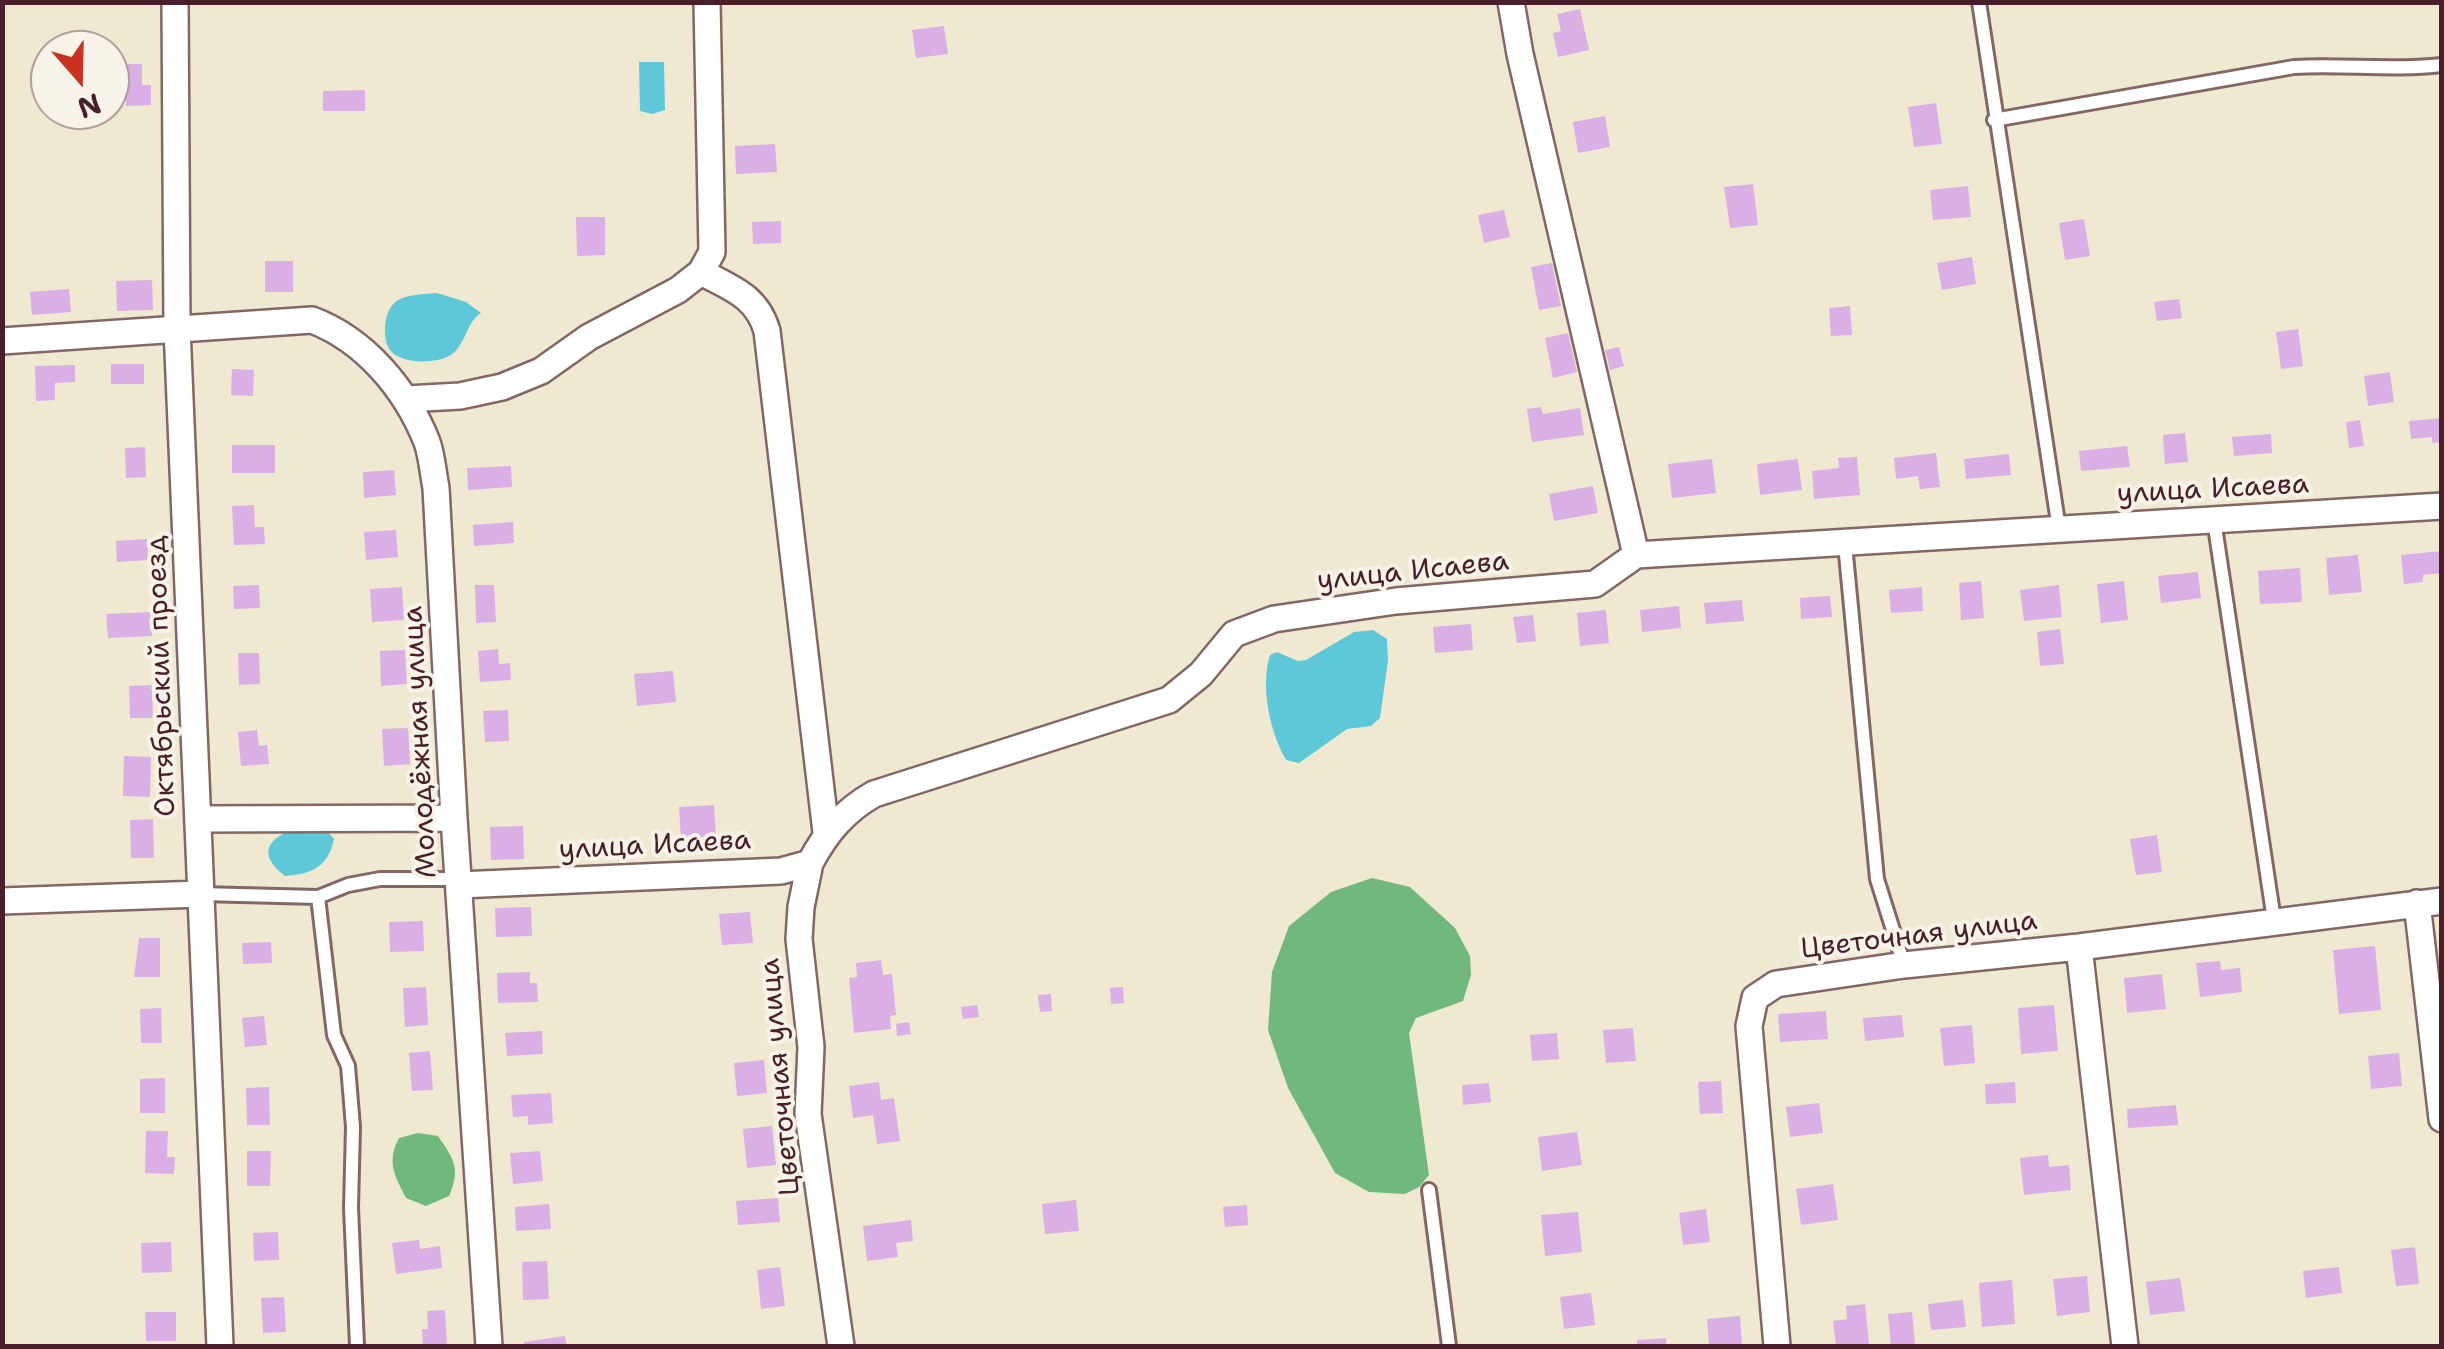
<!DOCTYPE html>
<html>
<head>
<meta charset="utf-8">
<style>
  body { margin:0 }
  #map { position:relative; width:2444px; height:1349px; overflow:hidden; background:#f0e9d1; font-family:"Shantell Sans",sans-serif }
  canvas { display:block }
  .frame { position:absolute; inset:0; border:5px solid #4a1f2b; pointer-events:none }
  .north { position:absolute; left:30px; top:30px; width:100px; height:100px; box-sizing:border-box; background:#f7f3e8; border:2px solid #b29e9c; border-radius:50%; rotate:160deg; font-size:28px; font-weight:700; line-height:40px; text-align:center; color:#4a1f2b }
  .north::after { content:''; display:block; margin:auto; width:35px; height:45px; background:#c8321e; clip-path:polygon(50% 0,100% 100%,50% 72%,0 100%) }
</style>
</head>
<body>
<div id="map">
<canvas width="2444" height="1349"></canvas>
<div class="frame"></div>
<div class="north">N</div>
</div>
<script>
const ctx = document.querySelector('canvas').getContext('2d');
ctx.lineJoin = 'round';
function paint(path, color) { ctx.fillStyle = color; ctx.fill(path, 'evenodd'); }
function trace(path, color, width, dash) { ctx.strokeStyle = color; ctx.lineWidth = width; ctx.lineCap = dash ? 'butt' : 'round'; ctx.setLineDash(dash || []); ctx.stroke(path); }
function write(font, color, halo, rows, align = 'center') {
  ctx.font = font + ' "Shantell Sans",sans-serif'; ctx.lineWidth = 8; ctx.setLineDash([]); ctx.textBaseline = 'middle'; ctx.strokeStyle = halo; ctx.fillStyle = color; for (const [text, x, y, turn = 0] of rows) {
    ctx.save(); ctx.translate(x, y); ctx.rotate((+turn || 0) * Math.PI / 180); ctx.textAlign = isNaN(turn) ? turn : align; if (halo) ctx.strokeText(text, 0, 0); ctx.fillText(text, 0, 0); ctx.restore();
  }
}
const forest = new Path2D(`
  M1372,878l38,9 45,41 15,28 1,19 -8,26 -47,17 -7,15 20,142 -10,12 -14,7 -36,-2 -34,-19 -47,-85 -20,-58 4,-58 17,-46 42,-34z
  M418,1133l20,3c16,23 23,33 11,60l-23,10 -20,-8c-11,-22 -20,-36 -7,-60z`);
const water = new Path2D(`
  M639,62h25l1,48 -13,4 -12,-3z
  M437,293l29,9 15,11c-16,10 -15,34 -32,43 -14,8 -49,8 -59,-6 -9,-13 -6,-42 8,-50 11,-6 28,-6 39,-7z
  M1373,630l14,9 1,21 -8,58 -9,8 -24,3 -48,34 -13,-3c-16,-28 -26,-74 -16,-105l7,-3 21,9 8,-1 48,-28z
  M299,827l26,2 9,10c-6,28 -22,35 -49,37 -30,-23 -16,-39 14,-49z`);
const building = new Path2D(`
  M1580,9l9,41 -31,7 -5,-24 8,-2 -4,-17z
  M944,26l4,28 -32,4 -4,-28z
  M126,64h16v21h9v20l-25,1z
  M365,90v21h-42v-20z
  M1936,103l6,41 -28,3 -6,-40z
  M1605,116l5,31 -32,6 -5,-31z
  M775,144l2,28 -41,2 -1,-28z
  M1753,184l5,41 -28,3 -6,-41z
  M1968,186l3,31 -38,3 -3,-30z
  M1504,210l6,27 -26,6 -6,-28z
  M576,217h29v38l-28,1z
  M2084,219l6,37 -25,4 -6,-37z
  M781,221v22l-28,1 -1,-22z
  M1972,257l4,27 -34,6 -5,-27z
  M265,261h28v31h-28z
  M1552,263l9,43 -22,4 -8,-43z
  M152,280l1,30 -36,1 -1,-30z
  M69,289l2,23 -39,3 -2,-23z
  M2179,299l3,19 -25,3 -3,-19z
  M1850,306l2,29 -21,1 -2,-28z
  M2298,329l5,37 -22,3 -5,-37z
  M1568,333l9,39 -24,6 -8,-40z
  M1619,347l5,19 -14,4 -5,-20z
  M111,364h33v20h-33z
  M75,365v17l-20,1v17l-19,1 -1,-35z
  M232,369l22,1 -1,26 -22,-1z
  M2390,372l4,30 -26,4 -4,-30z
  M1541,407l2,7 37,-6 4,27 -52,7 -5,-33z
  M2442,418v24l-10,1v-6l-21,2 -2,-18z
  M2360,420l4,26 -15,2 -3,-26z
  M2185,433l3,29 -23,2 -2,-29z
  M2271,434l1,19 -38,3 -2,-19z
  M232,445h43v28h-43z
  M2127,446l3,21 -49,4 -2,-20z
  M145,447l1,30 -20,1 -1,-30z
  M1936,453l4,34 -20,2 -2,-13 -22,3 -2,-21z
  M2009,454l2,21 -45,4 -2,-20z
  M1857,457l3,38 -46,4 -2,-28 27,-3 -1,-10z
  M1712,459l4,34 -44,5 -4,-34z
  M1798,459l4,31 -42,5 -3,-31z
  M511,466l1,21 -44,3 -1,-22z
  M394,470l2,25 -32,3 -1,-26z
  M1593,486l5,27 -44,8 -5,-27z
  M254,505l1,22h9l1,17 -31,1 -2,-39z
  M513,522l1,21 -40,3 -1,-21z
  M396,530l2,27 -32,3 -2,-28z
  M147,539l1,21 -31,2 -1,-21z
  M2442,551v22l-19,2v7l-19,2 -3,-29z
  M2358,555l4,37 -33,3 -3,-37z
  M2300,568l2,34 -42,2 -2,-33z
  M2198,572l3,26 -40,5 -3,-27z
  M1981,581l3,37 -23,2 -2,-37z
  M2124,581l4,39 -27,3 -4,-39z
  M259,585l1,23 -26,1 -1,-23z
  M475,585h19l2,37 -20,1z
  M2059,585l3,32 -38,4 -4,-31z
  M402,587l2,33 -32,2 -2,-33z
  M1922,587l1,24 -32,2 -2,-23z
  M1830,596l2,21 -31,2 -1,-21z
  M1742,600l2,21 -38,3 -2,-21z
  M1679,606l2,22 -39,4 -2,-22z
  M1606,610l3,33 -29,3 -3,-33z
  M151,612l1,24 -44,2 -2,-24z
  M1533,615l3,26 -19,2 -4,-26z
  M1471,624l2,26 -38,3 -2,-26z
  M2060,629l4,35 -24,2 -3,-34z
  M498,649l1,15 11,-1 1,17 -31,2 -2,-31z
  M405,650l2,34 -26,2 -1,-35z
  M238,653h21l1,31 -21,1z
  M673,671l3,31 -39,4 -3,-32z
  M152,685l1,33h-23l-1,-32z
  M508,710l1,31 -24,1 -2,-31z
  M408,728l2,36 -26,2 -2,-37z
  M257,730l2,16 8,-1 2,19 -28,2 -3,-34z
  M124,756l27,1 -1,40 -27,-1z
  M714,805l2,32 -35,2 -2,-32z
  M153,819l1,39h-23l-1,-38z
  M523,826l1,33 -33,1 -1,-33z
  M2157,835l5,37 -26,3 -6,-36z
  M531,907l1,29 -36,1 -1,-29z
  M750,912l3,31 -31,2 -3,-31z
  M423,921l1,30 -34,1 -1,-30z
  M139,938h21v39h-26z
  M271,942l1,21 -29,1 -1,-21z
  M2375,946l6,64 -42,4 -6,-64z
  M881,960l2,15 9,-1 4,41 -6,1 1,13 -37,4 -5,-55 8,-1 -1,-14z
  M2220,961l1,9 19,-2 2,24 -42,5 -4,-34z
  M530,972v11h7l1,19 -40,1 -1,-30z
  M2162,974l4,35 -39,4 -3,-35z
  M426,987l2,38 -23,2 -2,-39z
  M1123,987l1,16 -13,1 -1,-16z
  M1051,994l1,17 -12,1 -2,-17z
  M977,1005l2,12 -16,2 -2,-12z
  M2054,1005l4,46 -37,3 -3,-46z
  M161,1008l1,35h-21l-1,-34z
  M1826,1011l2,28 -48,3 -2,-28z
  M1902,1015l2,22 -39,4 -2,-23z
  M264,1016l3,29 -22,2 -3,-29z
  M909,1022l2,12 -14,2 -1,-12z
  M1972,1025l3,38 -31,3 -4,-38z
  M1633,1028l3,33 -30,2 -3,-33z
  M542,1031l1,23 -36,2 -2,-23z
  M1557,1033l2,26 -27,2 -2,-26z
  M430,1051l3,39 -21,1 -3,-38z
  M2399,1053l3,33 -31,3 -3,-33z
  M764,1060l3,33 -30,3 -3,-33z
  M165,1078v35h-25v-34z
  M1721,1081l2,32 -23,1 -2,-32z
  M879,1082l2,18 13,-2 6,43 -23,3 -4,-29 -20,3 -4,-32z
  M2015,1082l1,21 -30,1 -1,-20z
  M1489,1083l2,19 -28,3 -1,-20z
  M269,1087l1,38h-23l-1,-37z
  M551,1093l2,30 -25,2v-9l-15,1 -2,-22z
  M1819,1103l4,30 -33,4 -4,-30z
  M2176,1105l2,20 -50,3 -1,-19z
  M772,1126l4,39 -29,3 -4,-39z
  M146,1131h22l-1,26h8l-1,17 -29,-1z
  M1577,1132l5,33 -40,6 -4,-34z
  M247,1151h24l-1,35h-23z
  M540,1151l3,30 -30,3 -3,-31z
  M2048,1155l1,12 20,-2 2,25 -47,5 -4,-37z
  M1833,1184l5,36 -37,5 -5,-36z
  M778,1198l2,24 -42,3 -2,-24z
  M1076,1200l3,31 -34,3 -3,-30z
  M549,1204l2,25 -35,2 -1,-24z
  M1247,1205l1,20 -23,2 -2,-20z
  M1706,1209l4,33 -27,3 -4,-32z
  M1578,1212l4,40 -37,4 -4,-41z
  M911,1220l2,21 -17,2 2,14 -31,4 -4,-35z
  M278,1232l1,28 -25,1 -1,-28z
  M419,1240l1,9 20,-3 2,22 -46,6 -4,-31z
  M171,1242l1,30 -30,1 -1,-30z
  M2415,1247l4,37 -23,2 -5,-36z
  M547,1261l2,38 -26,1 -1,-38z
  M780,1267l5,39 -24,3 -4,-39z
  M2339,1267l3,26 -36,5 -3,-27z
  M2087,1276l3,36 -33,4 -4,-37z
  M2180,1278l5,33 -35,4 -4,-33z
  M2012,1280l3,44 -33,3 -3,-44z
  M1591,1293l4,32 -31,4 -4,-32z
  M284,1297l2,35 -23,1 -2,-35z
  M1963,1300l3,27 -35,3 -3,-26z
  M1865,1304l4,40 -33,2 -3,-25 14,-2 -1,-13z
  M445,1310l2,35 -24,1 -1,-17h6l-1,-18z
  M145,1312h31v29h-30z
  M1912,1312l3,32 -24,2 -3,-32z
  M1740,1316l2,30h-33l-2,-27z
  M565,1336l2,10h-43v-4z
  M1666,1338v8h-29v-6z`);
const service = new Path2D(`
  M1979,2l80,527
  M1994,120l300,-53c49,-3 98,4 148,-2
  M2214,520l60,400
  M1845,544l32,335 27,86
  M200,894l118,3 30,-12 32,-6h79
  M318,897l16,138 14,31 5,61 -2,81 6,138
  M1429,1190l20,156`);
const minor = new Path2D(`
  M175,2l2,326 43,1018
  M1511,2l9,52 116,501
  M701,272c30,16 56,24 66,59l59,501
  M2,341l310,-21c53,20 94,69 115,122 5,14 6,31 9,46l18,330 35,528
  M406,399l54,-3 42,-9 39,-16 48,-34 89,-47 23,-18 11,-20 -5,-250
  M198,819l256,-1
  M810,863l-9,44 -2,32 12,108 -3,67 33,232
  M459,885l322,-14 29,-8c16,-30 34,-52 64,-69l295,-94 32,-26 33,-40 40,-15 122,-18 199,-17 41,-29 806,-49
  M2,901l198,-7
  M2417,903l25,216
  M2079,947l46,399
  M1777,1346l-28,-320 6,-28 21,-14 128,-19 175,-18 363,-46`);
const streetNames = [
  ["улица Исаева",2213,490,-3],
  ["улица Исаева",1413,572,-6],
  ["Октябрьский проезд",162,676,-92],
  ["Молодёжная улица",421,742,-93],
  ["улица Исаева",655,846,-3],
  ["Цветочная улица",1919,936,-7],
  ["Цветочная улица",781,1077,-95]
];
paint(forest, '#71b87e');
paint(water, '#5ec8d8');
paint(building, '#daafe6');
trace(service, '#846665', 18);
trace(minor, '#846665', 30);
trace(service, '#fff', 12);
trace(minor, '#fff', 25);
write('28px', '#4a1f2b', '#f7f3e8', streetNames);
</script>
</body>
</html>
